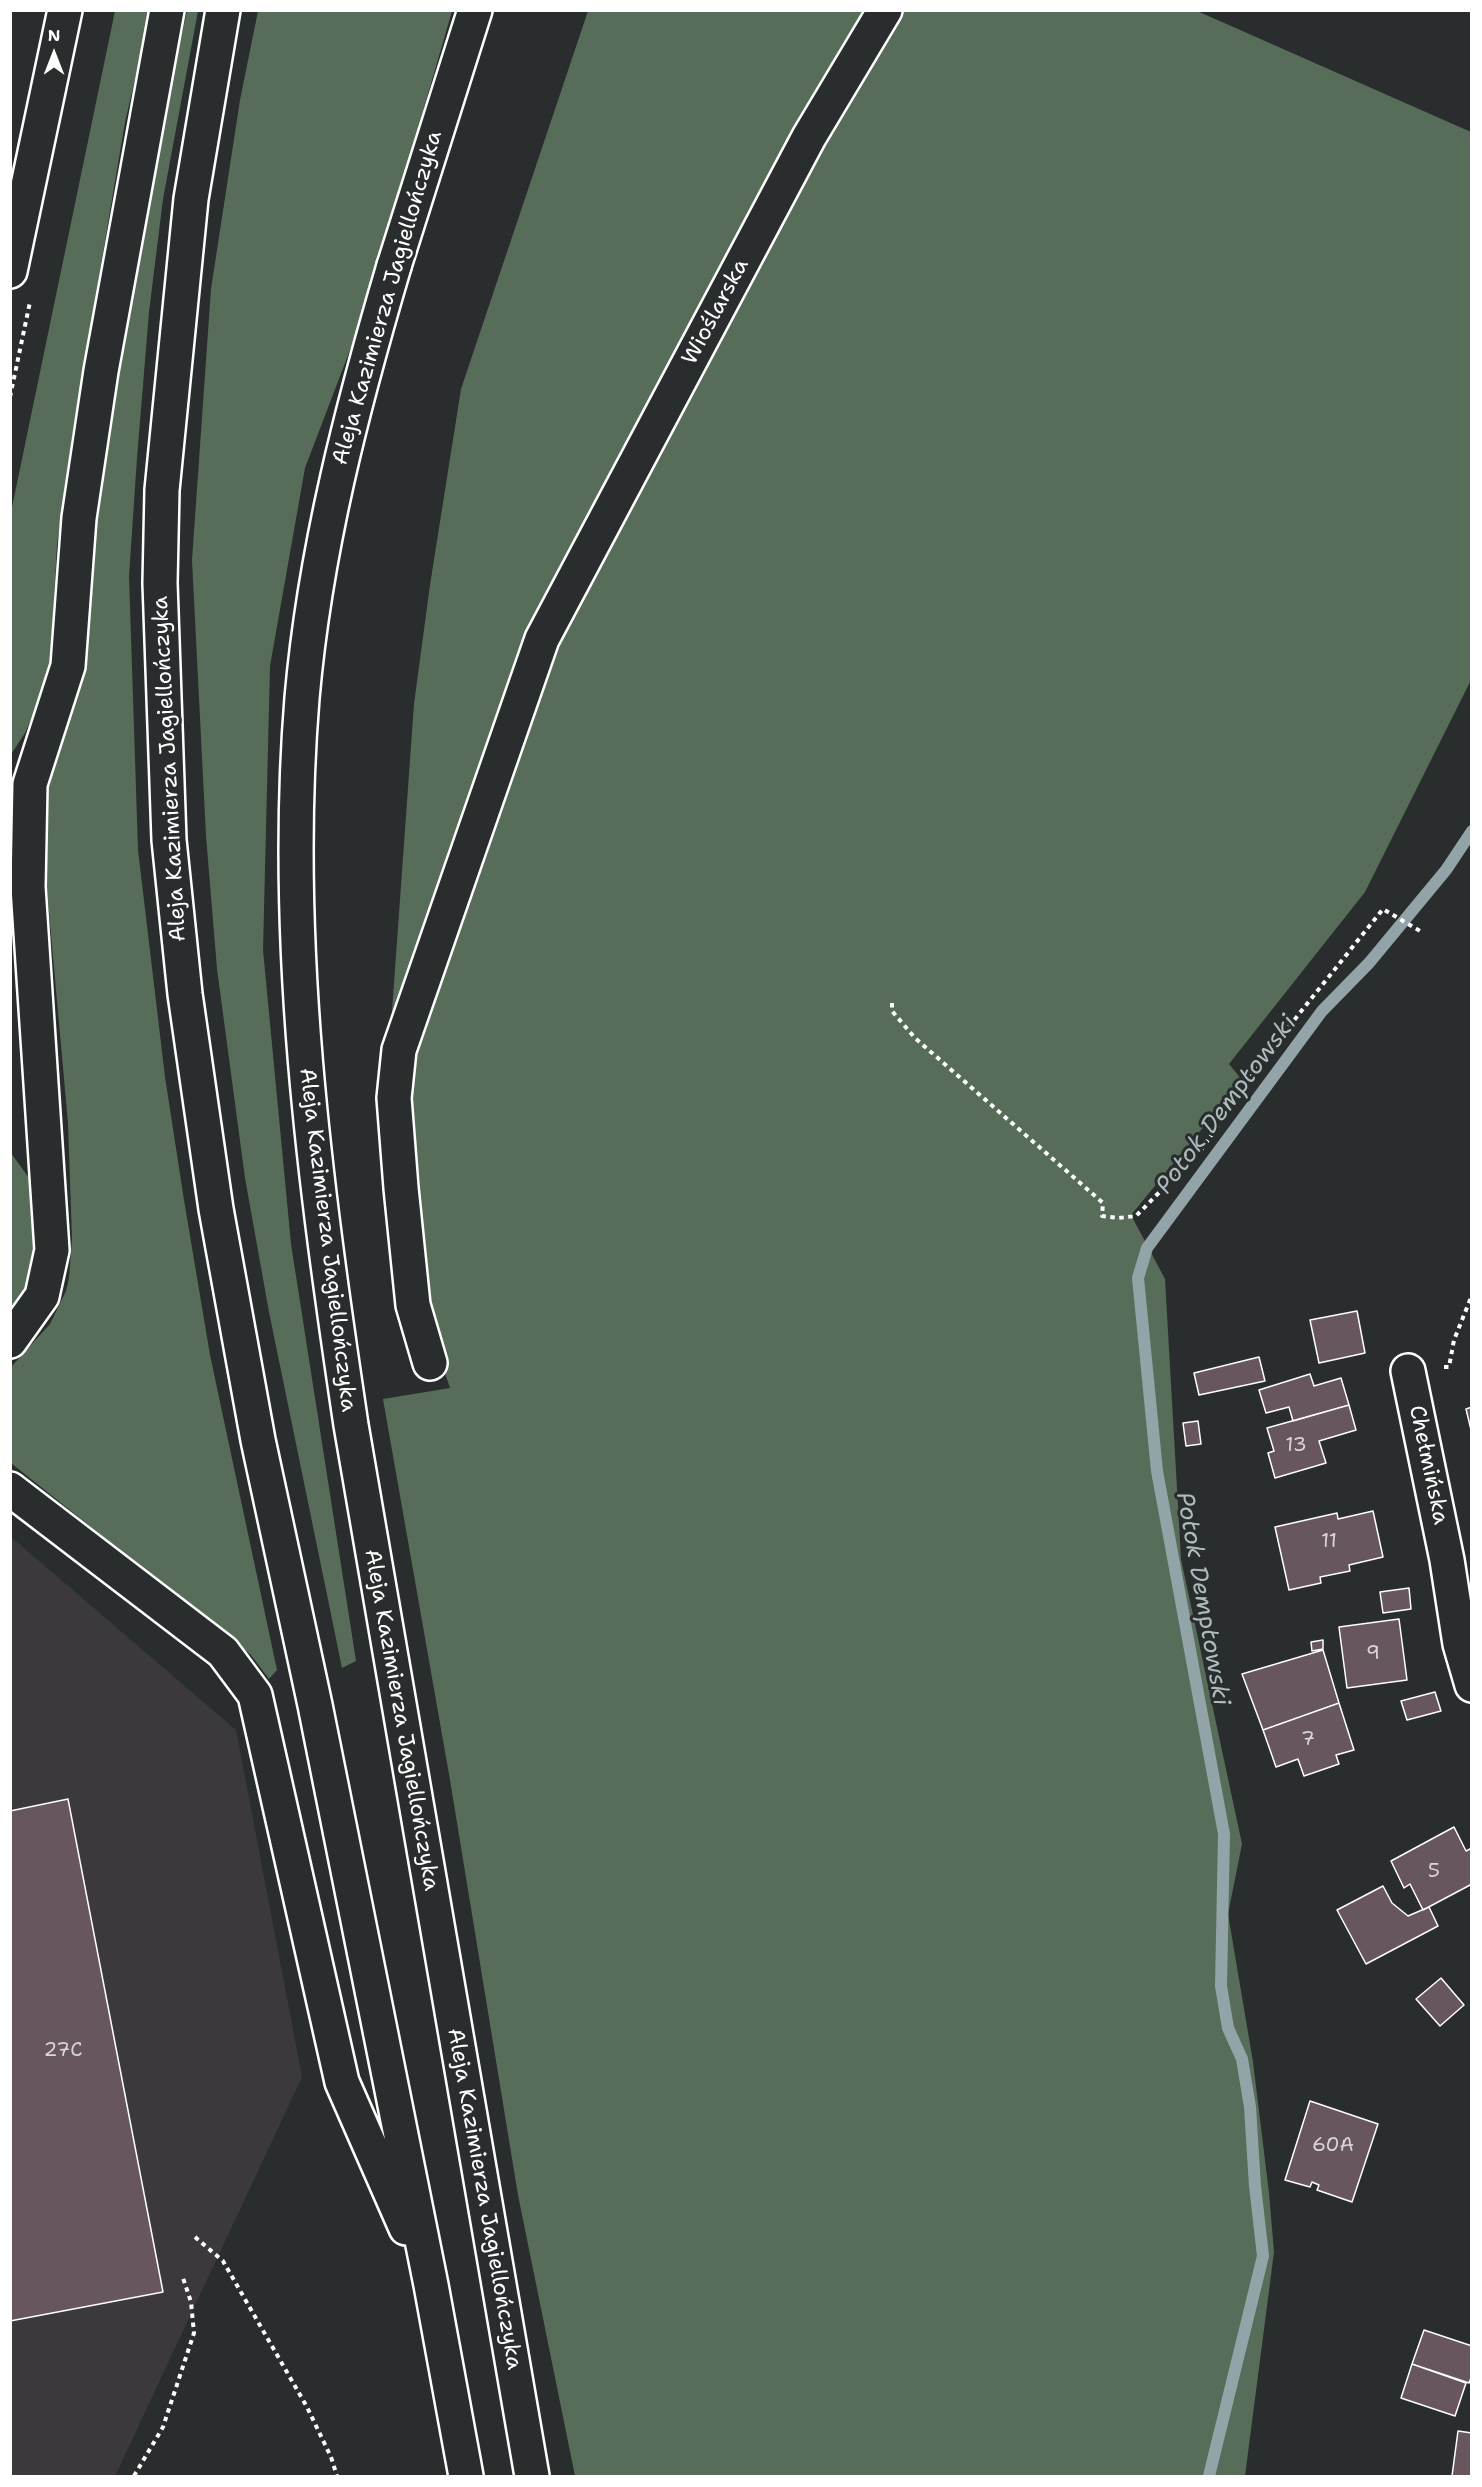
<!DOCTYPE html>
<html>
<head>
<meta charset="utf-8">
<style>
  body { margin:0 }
  #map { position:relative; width:1482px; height:2487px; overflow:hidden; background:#2a2d2e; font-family:"Shantell Sans",sans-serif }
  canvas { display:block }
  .frame { position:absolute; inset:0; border:12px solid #fff; pointer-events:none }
  .north { position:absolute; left:24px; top:24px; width:60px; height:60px; -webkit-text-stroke:4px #2a2d2e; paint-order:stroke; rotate:0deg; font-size:16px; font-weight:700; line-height:24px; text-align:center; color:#fff }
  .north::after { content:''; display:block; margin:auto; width:21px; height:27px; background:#fff; clip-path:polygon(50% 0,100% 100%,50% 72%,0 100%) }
</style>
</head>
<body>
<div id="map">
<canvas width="1482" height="2487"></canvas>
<div class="frame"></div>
<div class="north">N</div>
</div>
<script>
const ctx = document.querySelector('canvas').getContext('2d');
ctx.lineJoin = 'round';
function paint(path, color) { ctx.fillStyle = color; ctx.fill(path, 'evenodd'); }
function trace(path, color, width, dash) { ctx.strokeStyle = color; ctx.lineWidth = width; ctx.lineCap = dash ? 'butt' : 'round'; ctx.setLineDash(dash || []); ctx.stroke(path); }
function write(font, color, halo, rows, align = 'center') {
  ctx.font = font + ' "Shantell Sans",sans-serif'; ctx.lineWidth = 6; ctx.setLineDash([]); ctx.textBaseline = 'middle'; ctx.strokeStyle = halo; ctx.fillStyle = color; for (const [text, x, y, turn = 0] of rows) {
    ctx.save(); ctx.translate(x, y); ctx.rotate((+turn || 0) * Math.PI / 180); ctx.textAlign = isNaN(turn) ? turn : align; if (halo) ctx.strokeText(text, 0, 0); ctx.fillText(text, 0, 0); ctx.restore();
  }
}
const built = new Path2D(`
  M10,1536l226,194 66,347 -187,399h-104z`);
const green = new Path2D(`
  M115,11h36l-26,111 -53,315 -15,108 -7,123 -12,36 -13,29 -15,23 1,-244z
  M187,11h11l-35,188 -14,113 -12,146 -8,118 9,274 27,227 19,123 26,155 67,315 -8,9 -18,-24 -240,-192v-96l39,-43 16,-33 3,-13 3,-39 -4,-116 -25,-278 2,-49 8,-38 25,-64 7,-46 12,-140 37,-229 31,-168z
  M258,11h194l-86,297 -61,160 -35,198 -7,284 28,294 65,417 -14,7 -73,-356 -24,-134 -28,-209 -11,-133 -14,-276 19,-271 29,-189z
  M588,11h609l274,121v548l-106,212 -136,172 13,16 -111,135 34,64 16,280 61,285 -14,70 25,148 16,131 5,59 -29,224h-670l-57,-281 -68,-415 -67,-381 67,-11 -31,-92 -14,-211 -13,-74 22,-307 16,-119 31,-196z
  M11,1153l26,36v78l-26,46z`);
const stream = new Path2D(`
  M1209,2476l54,-220 -8,-70 -5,-79 -8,-48 -14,-31 -7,-42 3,-152 -67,-363 -19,-193 9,-30 175,-237 47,-48 77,-93 26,-39`);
const building = new Path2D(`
  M1357,1311l8,42 -46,10 -9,-43z
  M1259,1357l6,24 -66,14 -5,-22z
  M1310,1374l4,12 27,-8 8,27 -56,16 -4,-14 -23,6 -7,-23z
  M1349,1405l7,25 -37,11 7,22 -51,15 -7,-25 6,-2 -7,-23z
  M1472,1407v27l-6,-25z
  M1198,1421l3,23 -15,2 -3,-23z
  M1373,1511l10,46 -34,8 1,6 -30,6 1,6 -32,7 -14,-63 62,-14 1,6z
  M1409,1588l2,21 -28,4 -3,-21z
  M1399,1619l8,61 -60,8 -8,-61z
  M1323,1640v9l-11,2 -1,-9z
  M1323,1650l16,53 -76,27 -21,-56z
  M1435,1692l6,19 -34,9 -6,-19z
  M1339,1703l15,47 -18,5 3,9 -35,12 -6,-17 -22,8 -13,-37z
  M68,1799l95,493 -153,29v-510z
  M1454,1827l12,24 6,-3v36l-49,26 -13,-26 -6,4 -13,-27z
  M1383,1886l9,17 16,13 21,-9 9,19 -72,38 -29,-54z
  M1441,1978l23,27 -24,21 -24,-27z
  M1310,2101l68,23 -26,78 -35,-12 2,-5 -7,-3 -2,5 -25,-7z
  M1424,2330l48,16v29l-3,8 -57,-19z
  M1412,2364l54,19 -11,33 -54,-18z
  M1458,2431l14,2v43h-20z`);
const path = new Path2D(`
  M10,397l20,-95
  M892,1003v8l23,27 188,165 -1,13 16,2 18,-2 65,-66 66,-96 116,-145 37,22
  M1444,1367h5l5,-27 18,-45
  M195,2237l28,24 84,146 24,50 6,19
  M134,2476l29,-49 31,-94 -3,-31 -9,-27`);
const minor = new Path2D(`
  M10,271l55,-261
  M10,1341l32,-45 10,-46 -24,-363 2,-103 38,-118 11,-148 22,-147 66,-361
  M430,1363l-17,-58 -12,-117 -7,-90 5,-48 143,-411 267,-502 76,-127
  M1408,1371l39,189 13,84 12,41`);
const major = new Path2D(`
  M394,266l81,-256`);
const highway = new Path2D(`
  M223,10l-32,189 -29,291 -2,93 9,257 16,154 31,215 42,231 57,265 116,580 35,191
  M394,266c-42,142 -79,284 -92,432 -20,243 13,486 49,727l181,1051
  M10,1489l213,163 32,43 87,387 64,146`);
const numberNames = [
  ["13",1296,1446],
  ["11",1329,1542],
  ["9",1373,1654],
  ["7",1308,1740],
  ["5",1434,1872],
  ["27C",63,2051],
  ["60A",1333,2146]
];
const streetNames = [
  ["Aleja Kazimierza Jagiellończyka",388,298,-74],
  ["Wioślarska",716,312,-62],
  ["Aleja Kazimierza Jagiellończyka",170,769,-93],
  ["Aleja Kazimierza Jagiellończyka",327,1240,83],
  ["Chełmińska",1428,1465,78],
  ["Aleja Kazimierza Jagiellończyka",401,1720,80],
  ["Aleja Kazimierza Jagiellończyka",484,2199,80]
];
const waterNames = [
  ["Potok Demptowski",1227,1105,-53],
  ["Potok Demptowski",1202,1599,80]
];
paint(built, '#3c393c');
paint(green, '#576d59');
trace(stream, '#92a4a7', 12);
paint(building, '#67565e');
trace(building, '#fff', 1.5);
trace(minor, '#fff', 38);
trace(major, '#fff', 38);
trace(highway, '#fff', 38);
trace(path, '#fff', 4, [4.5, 4.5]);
trace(minor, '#2a2d2e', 33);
trace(major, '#2a2d2e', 33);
trace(highway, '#2a2d2e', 33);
write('20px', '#d9d5d7', null, numberNames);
write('22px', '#fff', '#2a2d2e', streetNames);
write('italic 24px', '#aebbbd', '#2a2d2e', waterNames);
</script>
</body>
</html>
